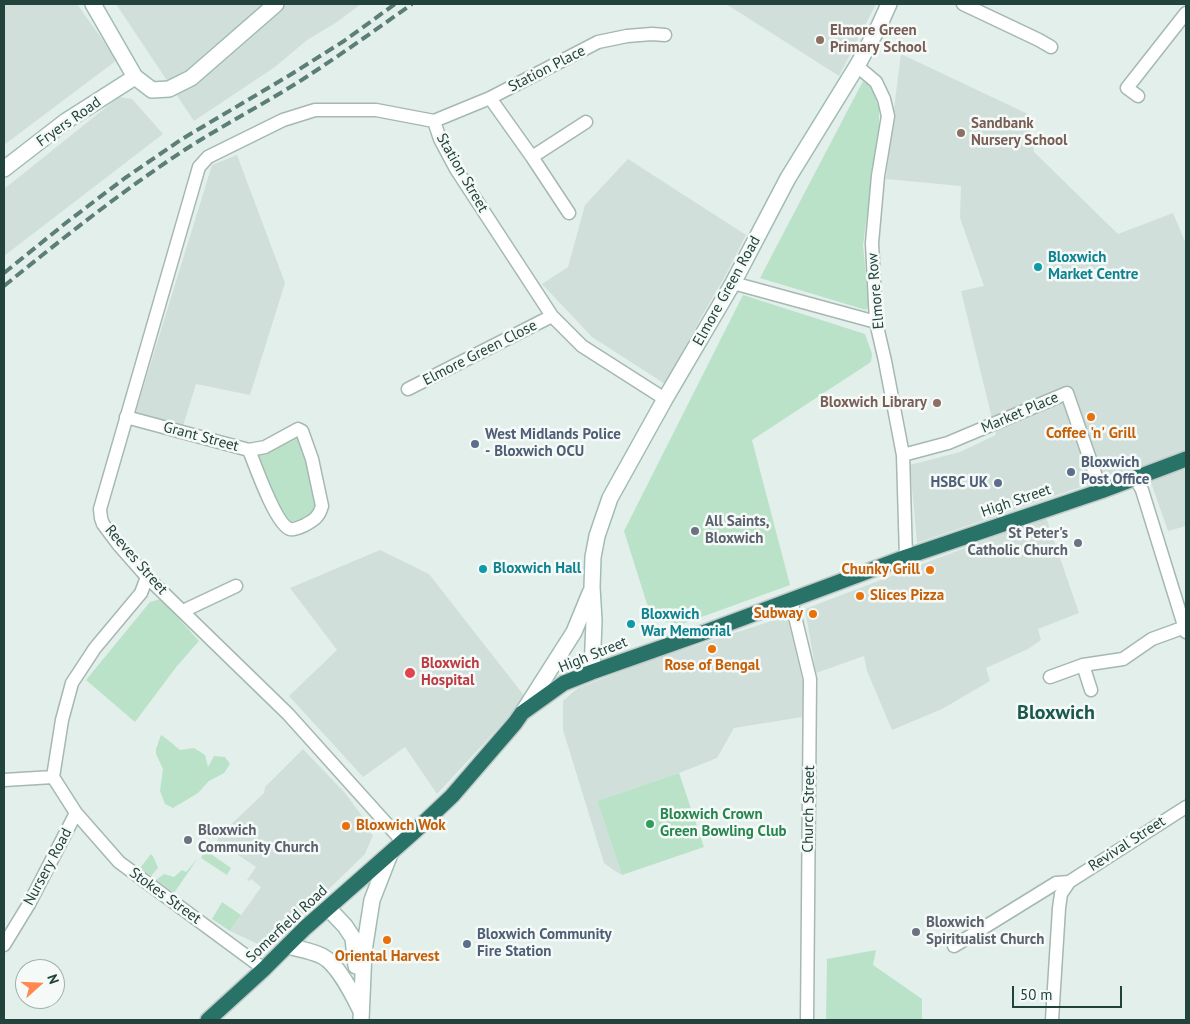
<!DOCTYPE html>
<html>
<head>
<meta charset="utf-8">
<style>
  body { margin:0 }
  #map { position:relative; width:1190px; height:1024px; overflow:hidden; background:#e3efea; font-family:"PT Sans",sans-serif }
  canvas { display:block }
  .frame { position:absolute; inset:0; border:5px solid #21433c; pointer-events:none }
  .north { position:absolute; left:15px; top:959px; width:50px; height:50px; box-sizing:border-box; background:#f5faf8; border:1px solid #a0b1ad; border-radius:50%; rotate:70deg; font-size:14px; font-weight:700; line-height:20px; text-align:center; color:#21433c }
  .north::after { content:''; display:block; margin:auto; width:18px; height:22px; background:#ff8851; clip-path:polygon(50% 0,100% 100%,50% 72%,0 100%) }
  .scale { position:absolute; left:1012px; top:986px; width:110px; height:22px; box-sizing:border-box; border:2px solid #21433c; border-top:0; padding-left:6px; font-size:15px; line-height:18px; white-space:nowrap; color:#21433c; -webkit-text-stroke:4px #f5faf8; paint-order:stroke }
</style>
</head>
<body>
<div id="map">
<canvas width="1190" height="1024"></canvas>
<div class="frame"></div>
<div class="north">N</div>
<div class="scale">50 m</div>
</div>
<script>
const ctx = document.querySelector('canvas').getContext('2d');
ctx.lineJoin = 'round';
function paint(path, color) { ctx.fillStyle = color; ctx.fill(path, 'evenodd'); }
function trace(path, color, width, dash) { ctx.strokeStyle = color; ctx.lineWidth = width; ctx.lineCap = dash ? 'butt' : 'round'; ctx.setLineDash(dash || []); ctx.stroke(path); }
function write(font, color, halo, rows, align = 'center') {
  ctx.font = font + ' "PT Sans",sans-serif'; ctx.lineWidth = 5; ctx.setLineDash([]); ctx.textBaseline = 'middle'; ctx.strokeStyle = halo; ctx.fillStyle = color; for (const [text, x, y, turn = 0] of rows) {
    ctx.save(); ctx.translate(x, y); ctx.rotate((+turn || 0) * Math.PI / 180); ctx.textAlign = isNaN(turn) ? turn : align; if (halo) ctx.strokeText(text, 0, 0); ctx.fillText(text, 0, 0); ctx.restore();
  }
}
const built = new Path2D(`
  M4,4h73l40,56 -113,85z
  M116,4h245l-24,18 -30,18 -32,27 -81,54z
  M726,4h150l-37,72z
  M901,54l127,60 6,38 84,82 55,-21 13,31v207l-269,92 -7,-78 50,-13 36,-17 -35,-144 23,-5 -24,-68 1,-32 -75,-7 7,-63z
  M119,97l13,2 31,35 -159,122v-67z
  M237,155l48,128 -35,112 -54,-11 -13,42 -48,-12 77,-249z
  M628,159l118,76 -22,43 -22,38 -37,68 -73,-47 -50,-53 26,-17 17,-62z
  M1186,469v57l-18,5 -18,-51z
  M1046,517l33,96 -41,16 3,11 -13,9 -42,19 4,13 -48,28 -50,21 -25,-59 -3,-15 -48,17 -11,-64z
  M380,550l49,24 97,124 -89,96 -32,-47 -42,30 -74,-81 48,-46 -47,-62z
  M787,616l16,67 -1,34 -68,11 -17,30 -38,15 -82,28 25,74 -10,-6 -8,-6 -41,-133v-29l15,-13 70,-27z
  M303,749l42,44 20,27 5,13 3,2 -8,19 -94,91 -9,1 -32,-15 31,-44 -10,-8 -2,2 -2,-1 9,-13 -39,-26 2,-5 45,-43 1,-6z`);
const green = new Path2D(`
  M863,81l9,6 7,22v19l-16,117 6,61 -3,4 -106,-32z
  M743,295l122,39 7,20 -1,8 -119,78 38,145 -108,39 -16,-2 -19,-18 -23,-73z
  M299,433l19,72c-9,12 -14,17 -31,18l-6,-8 -26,-60z
  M161,599l38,42 -22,25 -42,56 -49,-42 64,-78z
  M161,735l7,5 12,10 14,-2 11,7 3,12 6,-11 11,1 5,7 -6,9 -15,8 -11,12 -25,15 -8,-4 -5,-13 3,-22 -7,-15v-5z
  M679,773l25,74 -82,28 -25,-74z
  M205,850l26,18 -4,7 -26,-17z
  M151,854l3,4 4,10 -7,8 -11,-8z
  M198,858l-24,35 -18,-13 8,-6 10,3 8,-7 4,2z
  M222,902l19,13 -11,16 -18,-12z
  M876,950l-3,15 49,34v21h-96l1,-61z`);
const street = new Path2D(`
  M963,4l76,36 12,7
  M857,66l19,16 8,17 4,17 -10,60 -6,67 4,79 9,39 18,94 3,102
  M1138,96l-11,-8 59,-75
  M490,98l42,59 37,56
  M434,121l6,18 16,30 96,147 30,30 83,53
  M434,121l56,-23 108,-56 29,-6 25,-2 13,1
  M532,157l54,-35
  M733,283l143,39
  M408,389l144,-73
  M126,417l123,33 16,-3 33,-18 4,2 10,28 10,47c-3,11 -8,14 -17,19 -5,2 -10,5 -15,4 -14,-4 -35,-64 -41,-79
  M903,455l45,-12 119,-50 34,98
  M1136,479l6,11 44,142
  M791,600l19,79 -3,341
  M183,611l53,-25
  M1083,665l8,25
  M1050,677l33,-12 40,-6 29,-20 33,-12
  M4,780l49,-3
  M76,813l43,49 145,107
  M403,842l-115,-128 -141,-137 -29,-33 -15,-20 -2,-6 -1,-9 99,-342 9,-10 75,-37 32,-10h61l58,11
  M4,945l25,-41 47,-91 -23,-36 9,-57 10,-37 23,-35 46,-55 6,-16
  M954,946l102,-63 13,-1
  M1052,1020l7,-112 2,-14 8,-12 117,-75`);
const secondary = new Path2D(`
  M93,4l42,73 17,13 17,-1 22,-11 85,-74
  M4,169l62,-48 69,-44
  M592,672l2,-51 -2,-34 1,-30 4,-21 13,-38 55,-99 68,-116 55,-105 69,-112 22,-40 10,-22
  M523,712l51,-80 16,-39
  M328,908l17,18 8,12 3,28
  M288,946c11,3 24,5 34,10 16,8 31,39 39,55
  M361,1020l3,-69 8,-51 18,-46`);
const highway = new Path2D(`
  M208,1020l56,-51 41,-41 110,-97 37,-35 63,-73 7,-10 42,-30 28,-11 108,-38 206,-77 195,-66 85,-32`);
const rail = new Path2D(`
  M4,273l63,-51 58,-44 57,-39 108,-64 54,-34 51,-37
  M4,286c59,-48 118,-95 182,-137 36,-23 74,-43 111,-66 39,-25 77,-52 115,-79`);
const markers = [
  [820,40,5,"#8d6e63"],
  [961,133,5,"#8d6e63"],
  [1038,267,5,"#0f9aa8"],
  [937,403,5,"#8d6e63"],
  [1091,417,5,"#e8710a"],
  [475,444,5,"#5c6f8a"],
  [1071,472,5,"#5c6f8a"],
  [998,483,5,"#5c6f8a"],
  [695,531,5,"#6b7280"],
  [1078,543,5,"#6b7280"],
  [483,569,5,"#0f9aa8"],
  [930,570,5,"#e8710a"],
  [860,596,5,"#e8710a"],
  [813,614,5,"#e8710a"],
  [631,624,5,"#0f9aa8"],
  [712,649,5,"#e8710a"],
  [410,673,6,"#e0444e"],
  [650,824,5,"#2e9e5b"],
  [346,826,5,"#e8710a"],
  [188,840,5,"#6b7280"],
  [916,932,5,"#6b7280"],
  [387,940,5,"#e8710a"],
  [467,944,5,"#5c6f8a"]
];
const educationNames = [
  ["Elmore Green",830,31],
  ["Primary School",830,48],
  ["Sandbank",971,124],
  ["Nursery School",971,141],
  ["Bloxwich Library",927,403,"right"]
];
const streetNames = [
  ["Station Place",547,69,-27],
  ["Fryers Road",69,122,-35],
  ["Station Street",462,173,60],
  ["Elmore Green Road",727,291,-61],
  ["Elmore Row",876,291,-95],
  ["Elmore Green Close",480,353,-27],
  ["Market Place",1020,413,-23],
  ["Grant Street",201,437,15],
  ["High Street",1016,501,-19],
  ["Reeves Street",136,560,49],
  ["High Street",593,655,-22],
  ["Church Street",809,809,-89],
  ["Revival Street",1127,844,-33],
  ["Nursery Road",48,867,-62],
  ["Stokes Street",165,896,36],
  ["Somerfield Road",287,924,-43]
];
const cultureNames = [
  ["Bloxwich",1048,258],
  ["Market Centre",1048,275],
  ["Bloxwich Hall",493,569],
  ["Bloxwich",641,615],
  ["War Memorial",641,632]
];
const foodNames = [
  ["Coffee 'n' Grill",1091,434],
  ["Chunky Grill",920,570,"right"],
  ["Slices Pizza",870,596,"left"],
  ["Subway",803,614,"right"],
  ["Rose of Bengal",712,666],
  ["Bloxwich Wok",356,826,"left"],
  ["Oriental Harvest",387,957]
];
const serviceNames = [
  ["West Midlands Police",485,435],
  ["- Bloxwich OCU",485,452],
  ["Bloxwich",1081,463],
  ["Post Office",1081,480],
  ["HSBC UK",988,483,"right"],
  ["Bloxwich Community",477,935],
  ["Fire Station",477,952]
];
const worshipNames = [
  ["All Saints,",705,522],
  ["Bloxwich",705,539],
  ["St Peter's",1068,534,"right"],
  ["Catholic Church",1068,551,"right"],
  ["Bloxwich",198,831],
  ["Community Church",198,848],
  ["Bloxwich",926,923],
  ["Spiritualist Church",926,940]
];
const healthNames = [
  ["Bloxwich",421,664],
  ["Hospital",421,681]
];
const leisureNames = [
  ["Bloxwich Crown",660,815],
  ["Green Bowling Club",660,832]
];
const districtNames = [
  ["Bloxwich",1056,713]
];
paint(built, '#d1dfda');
paint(green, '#bae2c8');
trace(street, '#a5b8b2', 15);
trace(secondary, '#a0bcb4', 18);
trace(highway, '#c1cac8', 18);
trace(street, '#fff', 12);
trace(secondary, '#fff', 15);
trace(highway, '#297268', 15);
trace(rail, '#5b7e77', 4, [10, 5]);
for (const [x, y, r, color] of markers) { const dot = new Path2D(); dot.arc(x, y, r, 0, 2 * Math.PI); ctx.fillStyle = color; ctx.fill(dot); trace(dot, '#f5faf8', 2); }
write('bold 15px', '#785e54', '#f5faf8', educationNames, 'left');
write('15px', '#21433c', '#f5faf8', streetNames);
write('bold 15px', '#0d838f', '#f5faf8', cultureNames, 'left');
write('bold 15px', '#c56008', '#f5faf8', foodNames);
write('bold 15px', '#4e5e75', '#f5faf8', serviceNames, 'left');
write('bold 15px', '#5b616d', '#f5faf8', worshipNames, 'left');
write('bold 15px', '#be3a42', '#f5faf8', healthNames, 'left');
write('bold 15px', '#27864d', '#f5faf8', leisureNames, 'left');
write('bold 20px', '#1a574d', '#f5faf8', districtNames);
</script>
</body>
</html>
